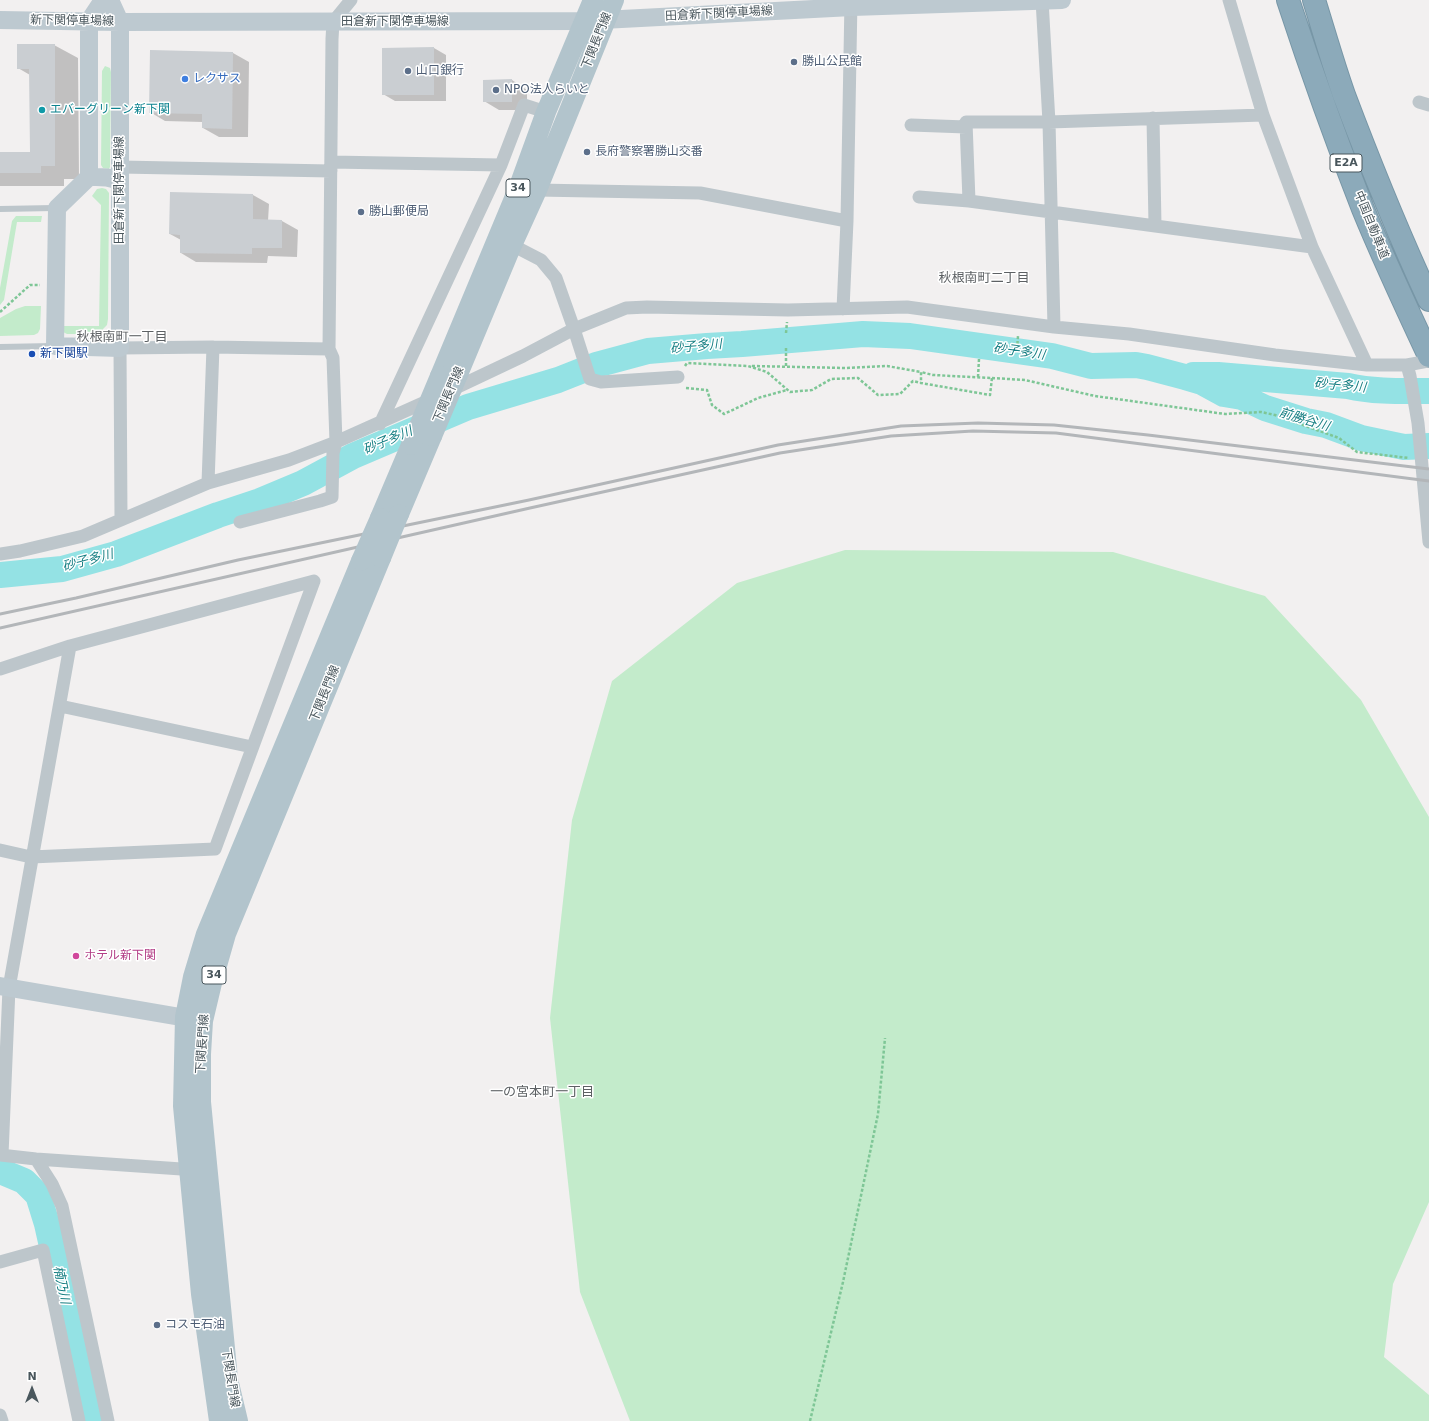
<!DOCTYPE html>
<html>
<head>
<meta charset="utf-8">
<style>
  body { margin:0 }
  #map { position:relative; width:1429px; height:1421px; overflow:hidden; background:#f2f0f0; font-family:"DejaVu Sans",sans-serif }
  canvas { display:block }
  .north { position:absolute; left:12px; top:1369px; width:40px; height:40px; -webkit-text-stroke:3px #fff; paint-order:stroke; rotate:0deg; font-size:11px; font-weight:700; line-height:16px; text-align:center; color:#49565c }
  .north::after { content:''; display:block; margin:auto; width:14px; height:18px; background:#49565c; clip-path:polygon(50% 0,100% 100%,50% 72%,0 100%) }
</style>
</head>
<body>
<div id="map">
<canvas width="1429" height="1421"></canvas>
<div class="north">N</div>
</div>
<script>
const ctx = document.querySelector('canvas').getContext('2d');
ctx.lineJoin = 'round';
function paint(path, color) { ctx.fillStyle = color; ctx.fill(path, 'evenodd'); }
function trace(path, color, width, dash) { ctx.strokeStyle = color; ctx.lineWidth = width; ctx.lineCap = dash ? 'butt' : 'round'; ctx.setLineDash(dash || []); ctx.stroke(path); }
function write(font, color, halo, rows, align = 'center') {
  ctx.font = font + ' "DejaVu Sans","Noto Sans JP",sans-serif'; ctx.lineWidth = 3; ctx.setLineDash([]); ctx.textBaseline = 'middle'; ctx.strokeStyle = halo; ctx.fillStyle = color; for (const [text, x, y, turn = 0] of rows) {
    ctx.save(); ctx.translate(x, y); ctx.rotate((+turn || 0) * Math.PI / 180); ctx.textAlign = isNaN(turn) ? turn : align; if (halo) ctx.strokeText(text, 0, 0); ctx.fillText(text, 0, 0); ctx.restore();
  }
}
const green = new Path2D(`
  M105,66l5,2 1,4 -1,95 -1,2 -6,-1 -2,-3 1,-94z
  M102,188l4,1 3,4 -1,126 -1,6 -9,9h-31l-4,-2 -2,-6h38l2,-121 -9,-9 5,-7z
  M16,216h26l-1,6h-24l-13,78 -4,5v-17l12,-67z
  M25,306h16l-1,23 -2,4 -4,2 -34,1v-18l16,-9z
  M845,550l268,2 152,44 96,104 68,117v385l-36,82 -9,73 45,38v26h-799l-50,-129 -30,-274 22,-198 40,-139 125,-98z`);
const shadow = new Path2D(`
  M54,45l24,13 1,121h-15v7h-64v-33h31l-1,-78 -12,-7z
  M434,48l12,7v46h-51l-12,-7z
  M233,53l16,9 -1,75h-29l-16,-9v-6l-38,-1 -15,-9z
  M512,80l15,10v20h-28l-15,-9z
  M171,193l82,2 16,9 -1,17h14l16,9 -1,27 -29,-1 -1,7 -71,-1 -15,-9v-13l-11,-6z`);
const river = new Path2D(`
  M1193,375h25l130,11c26,6 54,5 81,5
  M0,575l62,-6 54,-15 102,-39 42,-14 43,-18 50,-27 115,-49 90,-27 38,-15 52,-14 59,-5 35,-2 97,-8 24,-2 47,2 142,20 39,10 45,-1 11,2 38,10 17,5 22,12 18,3 23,11 41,13 20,4 35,13 43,9 25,-1
  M0,1171l24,10 14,14 9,29 44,197`);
const building = new Path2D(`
  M17,44h38v122h-14v7h-41v-21h30l-1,-83h-12z
  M434,47v48h-52v-47z
  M150,50l83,2 -1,77 -30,-1v-14l-53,-1z
  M512,79v23h-29v-22z
  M170,192l83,2v25l29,1v28h-30v6l-72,-1v-18l-11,-1z`);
const path = new Path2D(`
  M0,312l30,-27h10
  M786,333l1,-11
  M786,348v18
  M1017,349l1,-13
  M685,366l2,-3 61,3 19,6 23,20 22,-2 19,-11 27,-1 20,17 22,-1 13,-13 8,2 69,12 2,-17 -59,-3 -12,-3v11
  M752,366l93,2 42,-2 34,6
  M978,377l1,-18
  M992,378l33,2 70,16 130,18 36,-2 14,3 64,23 18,14 52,6
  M686,388l21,2 5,15 12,9 34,-16 29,-8
  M810,1421l33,-139 35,-168 7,-76`);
const lane = new Path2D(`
  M0,209l54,-1
  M0,347l53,-1`);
const street = new Path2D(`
  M1042,0l7,122 5,205
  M1229,0l34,115 49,132 55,118
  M1419,102l10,3
  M1263,115l-214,7h-83l3,79 343,46
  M1153,118l2,107
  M911,125l55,2
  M331,162l170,3
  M120,167l211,4
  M537,190l163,3 147,28
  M919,197l50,4
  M512,245l29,15 15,18 18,51 16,50 11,3 77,-5
  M843,309l4,-88 4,-221
  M1407,365l3,11 8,47 11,119
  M449,391l74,-35 51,-27 52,-21 21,-1 141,3 119,-3 147,20 75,7 146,21 92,10h40l22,-4
  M380,424l121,-259 23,-60 22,7
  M208,483l5,-136
  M121,519l-1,-171 93,-1 116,2
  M240,522l80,-21 12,-4 1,-44 3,-11 -3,-84 -4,-9 3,-310 1,-17 18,-22
  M0,554l20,-3 63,-15 125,-53 81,-23 47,-18 96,-43
  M0,669l70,-23 244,-65 -99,268 -184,8 -31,-7
  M60,706l192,41
  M0,1155l36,4 160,11
  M2,1155l7,-167 61,-342
  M36,1159l16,25 10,22 46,215
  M0,1262l43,-12 36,171
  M0,1415l2,6`);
const secondary = new Path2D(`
  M103,0l-14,21v156l-32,31 -2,138 65,2v-326l-10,-22
  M0,20l120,2 463,-1 269,-14 210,-7
  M89,177c11,0 21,-1 31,5
  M0,986l198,34`);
const primary = new Path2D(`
  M459,372l53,-127 25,-55 77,-190
  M440,376l78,-187 28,-77 47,-112
  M399,514l33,-78
  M380,518l31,-73
  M219,1421l-18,-127 -18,-188 2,-89 8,-40 13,-43 155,-373
  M238,1421l-10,-42 -27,-277v-48l2,-33 9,-38 14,-49 155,-376`);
const highway = new Path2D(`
  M1288,0c23,70 48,140 75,209 20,49 43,98 66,147
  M1314,0c10,32 19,64 30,95 26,69 54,138 85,205`);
const rail = new Path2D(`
  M0,614l76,-16 162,-38 291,-60 249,-55 123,-19 77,-3 76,2 94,10 281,34
  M0,628l530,-120 250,-55 111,-17 82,-5 83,2 373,48`);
const primaryBridge = new Path2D(`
  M432,436l27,-64
  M411,445l29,-69
  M381,558l18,-44
  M361,561l19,-43`);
const markers = [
  [794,62,4,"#5c6f8a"],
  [408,71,4,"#5c6f8a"],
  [185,79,4,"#3f7fe0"],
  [496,90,4,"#5c6f8a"],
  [42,110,4,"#0f9aa8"],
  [587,152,4,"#5c6f8a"],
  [361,212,4,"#5c6f8a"],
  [32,354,4,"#1a4fb4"],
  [76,956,4,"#d1479c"],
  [157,1325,4,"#5c6f8a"]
];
const shields = [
  [1346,163,32],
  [518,188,24],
  [214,975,24]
];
const shieldNames = [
  ["E2A",1346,163],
  ["34",518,188],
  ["34",214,975]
];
const streetNames = [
  ["田倉新下関停車場線",719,14,-3],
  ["新下関停車場線",72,21,1],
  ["田倉新下関停車場線",395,22],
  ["下関長門線",597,41,-68],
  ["田倉新下関停車場線",120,190,-90],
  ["中国自動車道",1371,225,68],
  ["下関長門線",449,395,-67],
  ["下関長門線",325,694,-68],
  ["下関長門線",203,1044,-86],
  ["下関長門線",230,1378,81]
];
const serviceNames = [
  ["勝山公民館",802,62],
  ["山口銀行",416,71],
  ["NPO法人らいと",504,90],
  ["長府警察署勝山交番",595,152],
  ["勝山郵便局",369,212],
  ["コスモ石油",165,1325]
];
const shopNames = [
  ["レクサス",193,79]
];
const cultureNames = [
  ["エバーグリーン新下関",50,110]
];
const transitNames = [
  ["新下関駅",40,354]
];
const hotelNames = [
  ["ホテル新下関",84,956]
];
const neighbourhoodNames = [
  ["秋根南町二丁目",984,279],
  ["秋根南町一丁目",122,338],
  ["一の宮本町一丁目",542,1093]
];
const waterNames = [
  ["砂子多川",696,347,-5],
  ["砂子多川",1019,352,8],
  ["砂子多川",1340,386,5],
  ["前勝谷川",1304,420,17],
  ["砂子多川",388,441,-23],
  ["砂子多川",88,561,-15],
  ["楠乃川",61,1285,78]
];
paint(green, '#c3ebcb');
paint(shadow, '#0003');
trace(river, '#94e2e4', 26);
paint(building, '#caced2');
trace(highway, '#7796a6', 24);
trace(path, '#7ec696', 2.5, [3, 2]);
trace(lane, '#bdc6cb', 6);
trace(street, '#bdc6cb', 13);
trace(secondary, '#bdc9d0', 18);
trace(primary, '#b2c4cc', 20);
trace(highway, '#8caaba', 22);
trace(rail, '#b3b6b9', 3);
trace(primaryBridge, '#b2c4cc', 20);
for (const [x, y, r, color] of markers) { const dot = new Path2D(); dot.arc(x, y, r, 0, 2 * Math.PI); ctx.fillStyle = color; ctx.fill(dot); trace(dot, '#fff', 1.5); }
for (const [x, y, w] of shields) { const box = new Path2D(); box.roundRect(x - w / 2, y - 9, w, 18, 3); ctx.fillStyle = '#fff'; ctx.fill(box); trace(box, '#49565c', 1); }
write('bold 11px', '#49565c', null, shieldNames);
write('12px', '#49565c', '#fff', streetNames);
write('12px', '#4e5e75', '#fff', serviceNames, 'left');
write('12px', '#366cbe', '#fff', shopNames, 'left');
write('12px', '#0d838f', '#fff', cultureNames, 'left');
write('12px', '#164399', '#fff', transitNames, 'left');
write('12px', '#b23c85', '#fff', hotelNames, 'left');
write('13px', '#5d6164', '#fff', neighbourhoodNames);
write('italic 13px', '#177f83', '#fff', waterNames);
</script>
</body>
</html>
